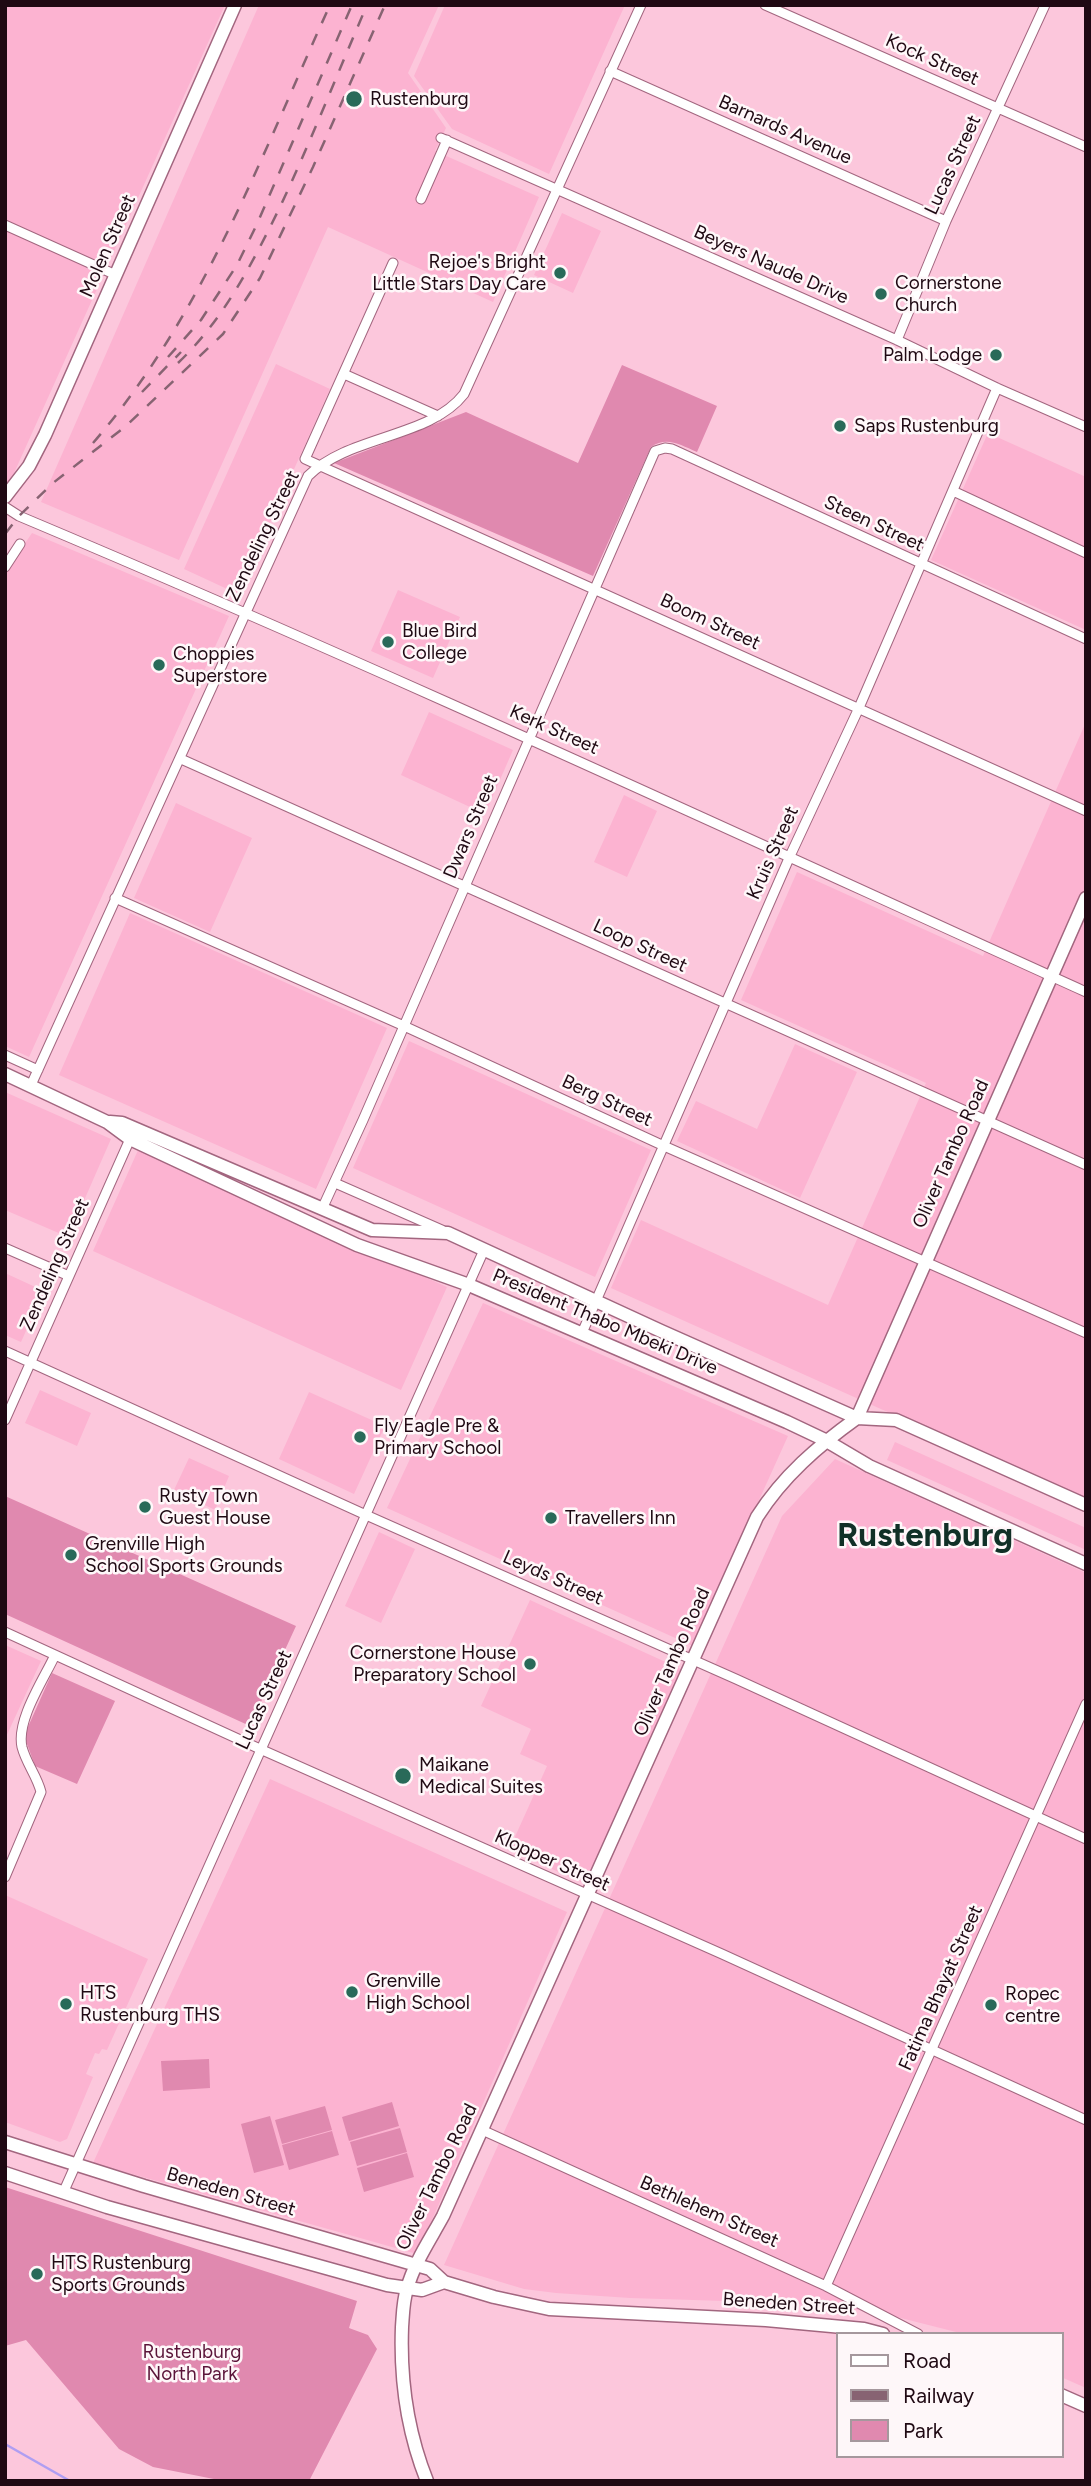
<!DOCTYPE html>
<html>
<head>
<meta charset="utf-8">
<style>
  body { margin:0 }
  #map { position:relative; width:1091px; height:2486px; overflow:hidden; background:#fcc7dc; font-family:Figtree,sans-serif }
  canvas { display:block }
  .frame { position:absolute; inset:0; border:7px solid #1f0913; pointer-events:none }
  .legend { position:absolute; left:836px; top:2332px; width:228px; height:126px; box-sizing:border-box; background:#fef7f9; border:2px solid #a5989d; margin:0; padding:9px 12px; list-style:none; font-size:21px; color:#1f0913 }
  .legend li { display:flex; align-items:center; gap:14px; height:35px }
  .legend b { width:35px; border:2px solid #a5989d }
</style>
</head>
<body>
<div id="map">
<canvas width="1091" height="2486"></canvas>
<div class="frame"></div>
<ul class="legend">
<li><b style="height:9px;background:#fff"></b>Road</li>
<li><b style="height:9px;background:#876372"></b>Railway</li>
<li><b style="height:19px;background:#e089af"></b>Park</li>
</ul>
</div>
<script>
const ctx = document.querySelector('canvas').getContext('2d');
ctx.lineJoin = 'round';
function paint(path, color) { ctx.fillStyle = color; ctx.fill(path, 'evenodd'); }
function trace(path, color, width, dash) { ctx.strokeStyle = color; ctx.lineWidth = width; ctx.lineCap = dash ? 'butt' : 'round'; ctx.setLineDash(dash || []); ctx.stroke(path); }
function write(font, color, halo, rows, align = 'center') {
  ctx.font = font + ' Figtree,sans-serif'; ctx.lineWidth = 5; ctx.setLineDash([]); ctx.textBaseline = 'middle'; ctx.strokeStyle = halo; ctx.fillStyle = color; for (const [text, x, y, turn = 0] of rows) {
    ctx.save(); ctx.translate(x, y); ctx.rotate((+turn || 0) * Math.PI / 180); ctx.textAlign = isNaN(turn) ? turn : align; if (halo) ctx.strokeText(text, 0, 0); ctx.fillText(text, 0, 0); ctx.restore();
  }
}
const built = new Path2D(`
  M5,5h220l-220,488z
  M259,5h180l-31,68 38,55 -11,23 104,46 -46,105 -165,-75 -149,333 -138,-58z
  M445,5h180l-76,169 -97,-45 -38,-53z
  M562,213l39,18 -28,62 -39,-18z
  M276,364l54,25 -92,205 -54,-25z
  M988,433l98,44v153l-155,-70z
  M32,533l197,83 -200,441 -24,-11v-473z
  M398,590l62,27 -27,61 -62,-27z
  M429,712l84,38 -28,64 -84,-39z
  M1086,722v779l-475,-213 30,-68 187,85 98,-222 -185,-83 56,-128 186,84z
  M624,795l33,16 -30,66 -33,-15z
  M176,803l76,35 -42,94 -76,-34z
  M130,913l257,115 -71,161 -257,-114z
  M409,1041l242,109 -56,127 -242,-109z
  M795,1044l62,28 -57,126 -123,-57 19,-40 61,28z
  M5,1092l106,47 -43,98 -63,-27z
  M139,1148l308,139 -46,103 -308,-139z
  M5,1273l39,18 -23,51 -16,-7z
  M483,1303l305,133 -95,210 -306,-138z
  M40,1390l51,23 -14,33 -52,-23z
  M309,1392l76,34 -31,68 -75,-35z
  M895,1442l191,86v22l-199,-90z
  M189,1458l40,18 -14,34 -41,-20z
  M835,1459l251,114v815l-25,-11v-43h-97l-87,-22 -89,-9 -158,-5 -74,-5 -32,-4 -80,-24 338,-749z
  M379,1532l36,17 -34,74 -36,-17z
  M530,1600l153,70 -97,214 -77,-34 38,-84 -27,-12 11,-25 -50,-23z
  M5,1645l36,16 -36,78z
  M270,1779l297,133 -150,342 -324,-91z
  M5,1895l143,64 -41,91 -5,-1 -3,5 -4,-1 -9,21 7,3 -26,62 -7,3 -55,-20z`);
const green = new Path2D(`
  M622,365l95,41 -20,46c-17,-7 -30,-16 -46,-5l-58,129 -259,-113 132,-51 112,51z
  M5,1496l291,130 -46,100 -245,-112z
  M52,1673l63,28 -38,83 -42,-18 -9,-25 1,-12z
  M209,2059l1,29 -47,3 -2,-30z
  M392,2102l7,24 -50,15 -7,-24z
  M325,2106l7,24 -50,14 -7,-24z
  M270,2116l14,49 -30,8 -13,-49z
  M400,2128l7,24 -50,14 -7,-24z
  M332,2131l7,24 -50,15 -7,-25z
  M407,2153l7,24 -50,15 -7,-24z
  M5,2187l352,114 -8,27 19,7 9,14 -68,132h-85l-71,-14 -34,-18 -93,-109 -21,6z`);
const stream = new Path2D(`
  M5,2444l65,37`);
const street = new Path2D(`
  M765,5l321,142
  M610,71l336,150
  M441,138l456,202 100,48 89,39
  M421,199l26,-59
  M5,225l111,50
  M393,263l-88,196 781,352
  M897,340l49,-119 99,-216
  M344,374l94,42
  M953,491l133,62
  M5,507l14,9c359,151 712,315 1067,476
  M5,567l15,-23
  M181,759l905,406
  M115,898l289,128 260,120 422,187
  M5,1055l33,15
  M31,1085l277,-609c41,-41 122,-38 156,-82l177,-389
  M335,1183l107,47
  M322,1209l41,-89 292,-669 10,-3 7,1 414,190
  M5,1248l64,28
  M582,1333l208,-477 68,-146 139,-322
  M5,1351l361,164 370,164 350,160
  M5,1420l125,-281 5,-4
  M5,1632l255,117 462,205 364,166
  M5,1877l36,-85c-4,-16 -15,-29 -19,-45 -6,-27 22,-68 33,-92
  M482,2130l344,156 92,48
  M63,2193l421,-943
  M826,2286l260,-582`);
const secondary = new Path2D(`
  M5,497l24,-31 16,-31 190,-430
  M5,1074l102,48 23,17 227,106 112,40 318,137 38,18 44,26 217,98
  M110,1122l12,1 250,107 76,3 213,98 196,87 39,2 190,85
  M5,2142l139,44 286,83 14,13 50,15 55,12 217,11 98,9 19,5
  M5,2173l102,34 280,78 35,5 22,-8
  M1061,2395l25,11
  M427,2481c-20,-50 -27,-101 -25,-154 1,-13 1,-26 5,-38 7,-26 23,-49 36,-73l314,-699c26,-41 61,-71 100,-99l229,-520`);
const rail = new Path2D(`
  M168,357l33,-37 36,-55 20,-41 95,-219
  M178,363c46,-44 74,-99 102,-156 31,-66 58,-135 87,-202
  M142,392l39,-40
  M93,443c110,-127 168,-287 237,-438
  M5,534l14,-18 34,-33 73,-57 97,-92 37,-56 53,-111 72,-162`);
const markers = [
  [354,99,9,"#296a59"],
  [560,273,7,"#296a59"],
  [881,294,7,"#296a59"],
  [996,355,7,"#296a59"],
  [840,426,7,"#296a59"],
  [388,642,7,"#296a59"],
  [159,665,7,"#296a59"],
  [360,1437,7,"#296a59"],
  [145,1507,7,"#296a59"],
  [551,1518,7,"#296a59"],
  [71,1555,7,"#296a59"],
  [530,1664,7,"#296a59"],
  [403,1776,9,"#296a59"],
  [352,1992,7,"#296a59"],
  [66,2004,7,"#296a59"],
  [991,2005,7,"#296a59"],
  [37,2274,7,"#296a59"]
];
const streetNames = [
  ["Kock Street",932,60,24],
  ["Barnards Avenue",785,130,24],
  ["Lucas Street",953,165,-65],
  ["Molen Street",108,246,-66],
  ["Beyers Naude Drive",771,265,24],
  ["Steen Street",874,524,25],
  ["Zendeling Street",263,536,-64],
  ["Boom Street",710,622,25],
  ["Kerk Street",554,730,24],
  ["Dwars Street",471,827,-67],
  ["Kruis Street",773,853,-66],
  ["Loop Street",640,946,25],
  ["Berg Street",607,1101,25],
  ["Oliver Tambo Road",951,1154,-66],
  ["Zendeling Street",55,1265,-66],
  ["President Thabo Mbeki Drive",605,1322,23],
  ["Leyds Street",553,1578,24],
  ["Oliver Tambo Road",672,1662,-66],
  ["Lucas Street",264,1700,-65],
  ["Klopper Street",552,1861,24],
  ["Fatima Bhayat Street",941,1988,-66],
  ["Oliver Tambo Road",437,2177,-64],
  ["Beneden Street",231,2192,16],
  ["Bethlehem Street",709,2212,24],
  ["Beneden Street",789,2304,4]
];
const poiNames = [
  ["Rustenburg",370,99],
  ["Rejoe's Bright",546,262,"right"],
  ["Little Stars Day Care",546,284,"right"],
  ["Cornerstone",895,283],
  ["Church",895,305],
  ["Palm Lodge",982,355,"right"],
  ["Saps Rustenburg",854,426],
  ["Blue Bird",402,631],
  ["College",402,653],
  ["Choppies",173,654],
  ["Superstore",173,676],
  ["Fly Eagle Pre &",374,1426],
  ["Primary School",374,1448],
  ["Rusty Town",159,1496],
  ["Guest House",159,1518],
  ["Travellers Inn",565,1518],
  ["Grenville High",85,1544],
  ["School Sports Grounds",85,1566],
  ["Cornerstone House",516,1653,"right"],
  ["Preparatory School",516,1675,"right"],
  ["Maikane",419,1765],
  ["Medical Suites",419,1787],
  ["Grenville",366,1981],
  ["High School",366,2003],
  ["HTS",80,1993],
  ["Rustenburg THS",80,2015],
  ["Ropec",1005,1994],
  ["centre",1005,2016],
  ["HTS Rustenburg",51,2263],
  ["Sports Grounds",51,2285]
];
const parkNames = [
  ["Rustenburg",192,2352],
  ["North Park",192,2374]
];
const townNames = [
  ["Rustenburg",925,1536]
];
paint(built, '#fcb3d1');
paint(green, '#e089af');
trace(stream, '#af9ef2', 2.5);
trace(street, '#a2667f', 11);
trace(secondary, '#a2667f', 15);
trace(street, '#fff', 9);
trace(secondary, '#fff', 12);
trace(rail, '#876372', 2.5, [12, 12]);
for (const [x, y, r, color] of markers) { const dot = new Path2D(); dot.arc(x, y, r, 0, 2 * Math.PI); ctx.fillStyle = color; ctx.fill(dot); trace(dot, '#fef7f9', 2.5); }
write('19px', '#1f0913', '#fef7f9', streetNames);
write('19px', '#1f0913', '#fef7f9', poiNames, 'left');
write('19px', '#5b1439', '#fef7f9', parkNames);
write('bold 33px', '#113027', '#fef7f9', townNames);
</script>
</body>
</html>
